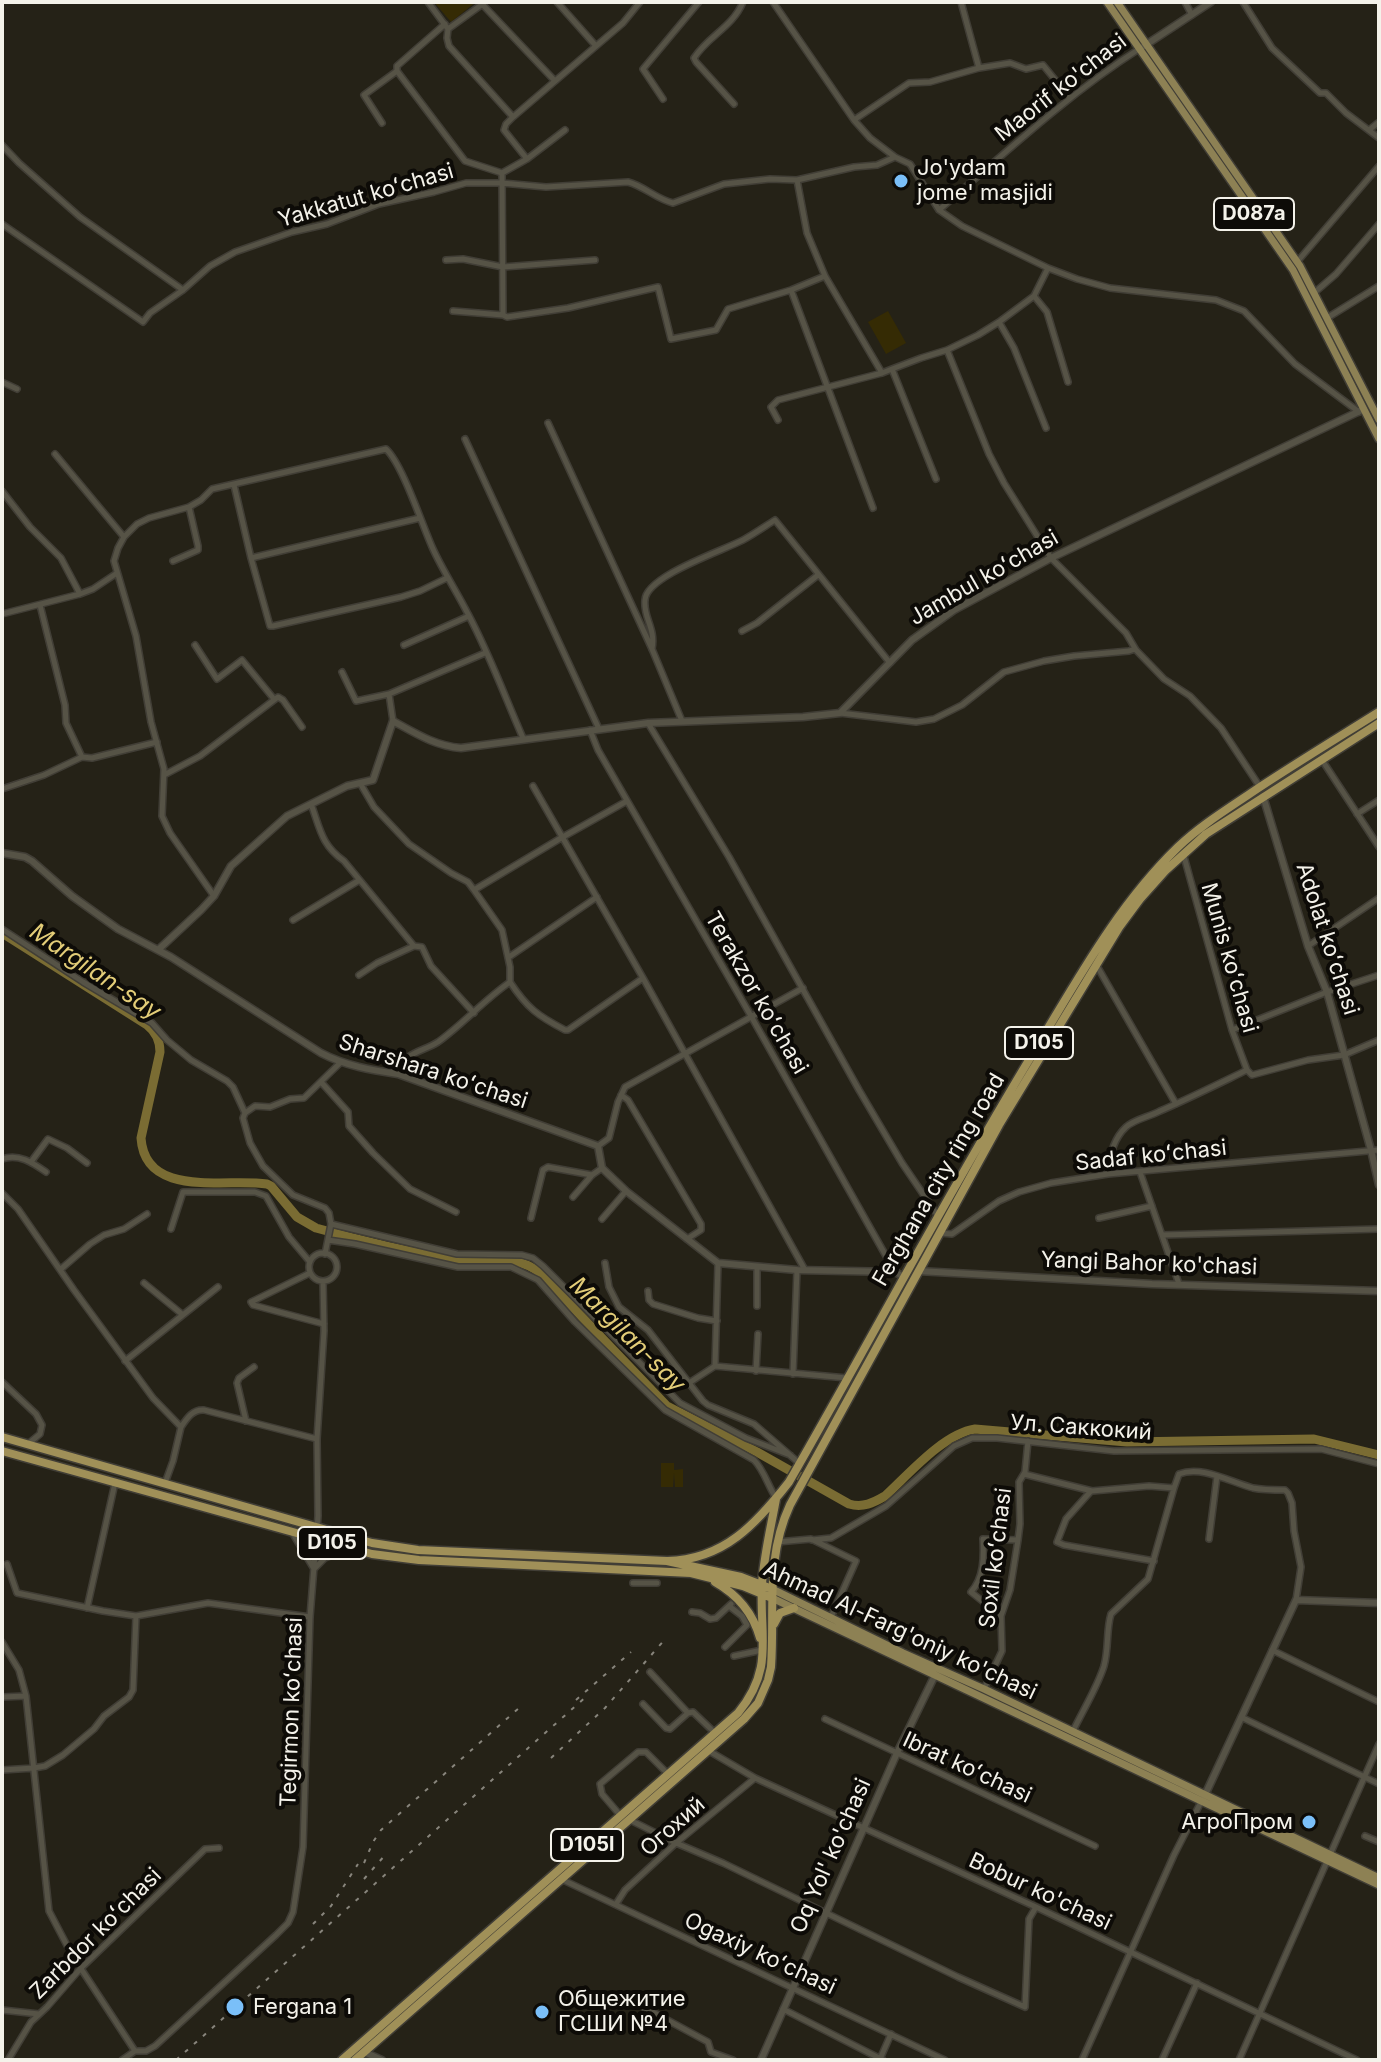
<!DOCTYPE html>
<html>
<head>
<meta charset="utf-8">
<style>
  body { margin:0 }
  #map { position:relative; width:1381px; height:2062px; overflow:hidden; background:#252217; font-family:Inter,sans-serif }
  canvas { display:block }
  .frame { position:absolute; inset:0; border:4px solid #f4f2ea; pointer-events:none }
</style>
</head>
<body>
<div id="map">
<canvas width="1381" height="2062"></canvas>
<div class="frame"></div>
</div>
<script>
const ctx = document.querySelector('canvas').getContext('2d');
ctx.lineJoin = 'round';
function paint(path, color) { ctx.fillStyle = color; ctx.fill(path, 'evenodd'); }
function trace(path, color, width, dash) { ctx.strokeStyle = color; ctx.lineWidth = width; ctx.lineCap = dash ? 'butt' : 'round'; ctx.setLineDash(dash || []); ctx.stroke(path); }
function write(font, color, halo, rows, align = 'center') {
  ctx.font = font + ' Inter,sans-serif'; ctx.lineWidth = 8; ctx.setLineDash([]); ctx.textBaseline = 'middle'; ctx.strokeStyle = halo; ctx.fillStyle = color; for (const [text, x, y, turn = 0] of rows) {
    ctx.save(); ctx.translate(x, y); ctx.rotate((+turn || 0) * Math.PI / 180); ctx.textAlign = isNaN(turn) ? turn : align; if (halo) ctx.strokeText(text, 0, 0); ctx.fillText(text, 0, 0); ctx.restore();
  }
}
const green = new Path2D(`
  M434,2h42l-25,20z
  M888,311l18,32 -20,11 -18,-32z
  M661,1463h13v7l9,-1v18h-8l-1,-14 -1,14h-12z`);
const river = new Path2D(`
  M2,933l145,92c9,7 13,16 13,27l-19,86c4,61 85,40 126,46l4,2 26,31 19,11c46,13 94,24 140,32 30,5 59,-8 84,13l127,133 90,46 92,52c14,4 24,-1 36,-8 24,-22 58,-62 90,-67l152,13 187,-3 65,16`);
const minor = new Path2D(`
  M428,2l20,27 36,-26
  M557,2l39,44
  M773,2l81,118 16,18 25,19 15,7 29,46 23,16 86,42 29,11 33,9 106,12 28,11 51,53 64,48
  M1185,2l7,13
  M1243,2l29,46 48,45h6l20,20 33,25
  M482,4l73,77
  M448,29l-1,9 2,8 64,71 -7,7 -2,6 23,29 -25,14
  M979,68l31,-5 16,6 17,-4 27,33
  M397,71l68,90 37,12 1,142 4,2 61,-9 90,-21 13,52 45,-9 12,-21 63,-19 34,-14 57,97 -104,27 -7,7 7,13
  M663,99l-20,-30 56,-67
  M734,104l-38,-42 -2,-4c15,-23 38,-30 49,-56
  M513,117l110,-94 17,-21
  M854,120l55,-37 21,-1 49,-14 -18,-66
  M382,123l-18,-28 33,-24v-5l48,-42
  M1369,130l10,-8
  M2,145l17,18 61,54 103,73
  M527,159l38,-29
  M797,180l10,53 18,43
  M939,210c65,-56 128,-115 200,-161
  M2,224l141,98 7,-9 33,-23 27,-24 25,-14 57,-20 35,-8 52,-20 55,-12 32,-9h36l44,4 82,-5c16,4 28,17 45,21l51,-19 46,-5 27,1 57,-13 23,-2 18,-8
  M446,260l17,-1 40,8 92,-7
  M1297,262l82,-96
  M791,290l82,218
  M1314,293l22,-19 43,-50
  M1034,296l13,16 21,70
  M453,311l50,4
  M1327,318l52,-32
  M999,322l35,-26 14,-28
  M947,350l31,-15 21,-13 15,26 32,80
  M892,369l29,-11 26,-8 42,104 15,29 47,75 75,75 10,17 28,29 26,17 31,32 39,59
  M882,373l10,-4 44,110
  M2,382l15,7
  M548,423l104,226 30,72
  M465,439l134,290
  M55,454l69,83
  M234,485l17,73 19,68h3l128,-29 19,-6 27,-13
  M2,491l28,36 31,31 19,36
  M251,558l169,-40
  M173,561l25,-11v-4l-9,-39
  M40,605l25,100 1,18 16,34
  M2,614l78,-20 13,-5 24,-16
  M742,631l15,-8 61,-48
  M195,645l22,34 25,-19 32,39
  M404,645l65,-29
  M652,649c4,-21 -9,-31 -7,-49 1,-24 77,-49 98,-60 11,-6 21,-13 32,-20l115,143
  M342,672l14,29 33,-7
  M840,713l76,9 18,-3 28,-14 42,-33 40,-11 30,-5 55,-5 6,-2
  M393,721l-4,-27 96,-41
  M648,723l81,134 130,233 43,73 36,53
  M590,730l8,20 153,266 144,256
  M1322,760l57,87
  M164,775l36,-19 78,-59 5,3 19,27
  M360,783l14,24 35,37 42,29 17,9 6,8 28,40 8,37v15c-26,18 -47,42 -72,60 -8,5 -15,7 -23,11 -9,4 -17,13 -23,20
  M533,786l110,192 162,292
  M2,789l42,-14 38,-18 10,1 65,-16
  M311,804c9,24 10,41 33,57l70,85 8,1 9,19 43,47
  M1357,814l22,-14
  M1183,853l49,177 15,40
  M474,890l87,-52 66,-37
  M214,896l-44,-63 -8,-17 2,-47 -13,-47 -15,-86 -22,-75 4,-13 6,-11 13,-13 12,-6 40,-11 12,-7 11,-11 174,-40c17,16 36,76 47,100 10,22 24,43 35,65 21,39 37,83 55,124
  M293,920l65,-39
  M2,929l81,53 69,41 15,17 24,20 36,21 6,6 12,26
  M1308,946l71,-48
  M509,957l88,-60
  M1097,966l79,138
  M359,975l18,-12 37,-17
  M510,982c17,26 28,34 55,48h3l75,-52
  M1232,1030l95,-38 52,-17
  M321,1082l27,30 1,14 24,27 37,36 46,23
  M621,1095l7,5 73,124v6l-14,9
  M598,1146l11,-8 9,-36 7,-15 178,-99
  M2,1159c17,-6 31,4 44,13
  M31,1162l17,-23 19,9 20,15
  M1140,1172l39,112
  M1108,1174c1,-16 5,-35 18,-47 9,-8 23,-10 34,-16 30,-13 58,-27 87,-41l5,5 56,-15 36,-5 35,-15
  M2,1193l16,16 56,81 79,108 28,29 -8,34 -8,22
  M573,1197l19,-22 10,-7
  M531,1218l12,-48 5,-3 44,8
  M1099,1218l53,-12
  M602,1219l24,-28
  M331,1224l126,30 65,1 11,3 10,8 137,137 66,35 44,17
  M171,1229l12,-37h72l11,4 23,41 21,25
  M940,1233l12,1 47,-33 20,-9 32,-9 57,-9 271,-24
  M1162,1235l217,-6
  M328,1240l27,4 103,23h53l27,13 37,42 90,88 89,50c10,10 14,26 22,38
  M309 1267a14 14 0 1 1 28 0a14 14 0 1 1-28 0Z
  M325,1254l6,-30 -2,-11 -4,-5 -32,-13 -30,-29 -13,-23 -7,-25 2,-5 10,-7 15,1 20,-8 14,-1 36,-35
  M605,1263l4,24 10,20 29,23 55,71 5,4 46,19 45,39
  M718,1263l-3,103 132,12
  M61,1269l29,-25 14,-9 20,-6 23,-15
  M310,1273l-59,29 2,3 71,19
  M144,1283l39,32
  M648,1291l1,9 4,4 45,14 19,3
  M757,1306v-39
  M125,1361l93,-74
  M756,1371l2,-37
  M793,1374l4,-104
  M2,1382l34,32 6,11 -2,9 -12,10
  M689,1383l26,-17
  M246,1421l-9,-38 2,-5 15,-11
  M181,1427c6,-9 12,-18 23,-17l113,29
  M1024,1474l68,17 57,-5 25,2 5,-14c23,-9 51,8 74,14 10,2 21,2 32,2l3,3 4,10 2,28 7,36 -5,33
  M1091,1491l-25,28 -9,23 7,3 90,16
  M293,1534l21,35 11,-11 25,-10
  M1209,1539l8,-63
  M812,1540l19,-2 55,-32 68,-60 18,-8h25l117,13 207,-2 58,15
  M777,1542l34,-3 45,22 -25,56
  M7,1564l10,29 86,18 33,5 72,-13 102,14
  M633,1583h24
  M87,1608l28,-125
  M692,1612l8,1 10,6 6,-1 15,-14
  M1001,1616l-30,-24c13,-14 13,-35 12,-53l35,1
  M2,1642l17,28 7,26 23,215 23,44 63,96
  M725,1647l22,-22 -5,-9 -13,-10
  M1272,1650l107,52
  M734,1656l28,-6
  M650,1672l38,41 5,-1 22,21
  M984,1689l18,-38 -1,-35 9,-26 8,-50 2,-16 -1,-42 6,-10 3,-31
  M2,1697l24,-1
  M643,1704l23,24 4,1 18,-16
  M1241,1717l138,67
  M825,1719l270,127
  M1073,1731c10,-21 24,-43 31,-65 5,-18 2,-36 7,-52l37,-35 26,-91
  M709,1751l46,27 281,129 321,153
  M2,1770l32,-2 11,-2 18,-11 31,-26 10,-13 25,-19 4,-7 3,-74
  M620,1815l-18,-21 -2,-10 38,-32h8l22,22
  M630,1820l46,23 47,20 235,114 67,30 4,-88 7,-12
  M1365,1836l14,6
  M563,1880l382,180
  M616,1904l9,-14 51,-47 79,-65
  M623,1996l85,46 3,10 22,8
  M783,2009l100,51
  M2,2010l37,4
  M880,2059l11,-25
  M8,2060l23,-38 16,-15 33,-38 125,-120 14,-1
  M122,2060l13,-9h11l9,-5 121,-111 12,-12 5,-11 10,-65 7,-230 8,-101 -1,-77 7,-108 -1,-50
  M1082,2060l92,-205 27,-53
  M1162,2060l35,-77
  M1239,2060l140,-316`);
const tertiary = new Path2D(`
  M1144,46l67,-44
  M1263,796l45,150 19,46 44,158 8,35
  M2,853l23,4 7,4 40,35 46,33 53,28 150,96c25,13 50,17 77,21l200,72 4,22 24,23 92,72 79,7 98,2 9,5
  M158,950l43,-40 13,-14 17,-30 56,-50 60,-30 26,-6 20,-59c22,12 42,25 68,27l187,-25 155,-6 37,-4 72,-73 42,-30 97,-52 313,-149
  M918,1271l234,13 227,7
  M1204,1797l92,-197 83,3
  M364,2052l18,8
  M761,2060l136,-307 39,-80`);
const primary = new Path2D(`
  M1107,2l186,268 86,169
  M1117,2l183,264 79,154
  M772,1589l131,64 81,36 395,189
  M772,1598l607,287`);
const trunk = new Path2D(`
  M2,1437l370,106 46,7 249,11 74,16 31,12
  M2,1451l370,103 47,6 272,13 52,13 29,12
  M667,1561c57,-1 90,-38 122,-79 83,-144 160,-291 246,-432 43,-71 83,-145 143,-203 22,-21 48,-37 73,-54 42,-28 85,-54 128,-81
  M715,1582c23,13 38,31 45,56
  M774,1624l6,-11 14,-5
  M342,2060l396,-347c37,-45 21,-77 24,-129 2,-29 9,-57 14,-85
  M355,2060l389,-341 14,-16 10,-23 3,-13c4,-57 -6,-108 19,-162l209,-380 121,-199 20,-27 25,-28 41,-37 173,-111`);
const rail = new Path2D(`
  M576,1700l55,-48
  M551,1758l54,-50 62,-71
  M364,1863l9,-21 8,-12 138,-122
  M364,1879l22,-25
  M313,1924l18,-18 27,-42
  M176,2060l412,-365`);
const markers = [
  [901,181,8,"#7abff8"],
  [1309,1822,8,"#7abff8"],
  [235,2007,10,"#7abff8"],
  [542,2012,8,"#7abff8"]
];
const shields = [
  [1254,214,80],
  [1039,1043,68],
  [332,1543,68],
  [587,1845,72]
];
const shieldNames = [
  ["D087a",1254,214],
  ["D105",1039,1043],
  ["D105",332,1543],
  ["D105l",587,1845]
];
const streetNames = [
  ["Maorif ko'chasi",1061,88,-38],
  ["Yakkatut koʻchasi",366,196,-16],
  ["Jambul koʻchasi",984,578,-30],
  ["Adolat koʻchasi",1327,939,72],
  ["Munis koʻchasi",1229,958,74],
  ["Terakzor koʻchasi",756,993,60],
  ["Sharshara koʻchasi",433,1072,18],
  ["Sadaf koʻchasi",1151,1156,-6],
  ["Ferghana city ring road",939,1180,-60],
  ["Yangi Bahor ko'chasi",1149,1264,2],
  ["Ул. Саккокий",1081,1428,4],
  ["Soxil koʻchasi",996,1558,-83],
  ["Ahmad Al-Farg'oniy ko'chasi",900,1631,25],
  ["Tegirmon koʻchasi",292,1712,-88],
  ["Ibrat koʻchasi",967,1768,25],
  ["Огохий",673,1827,-41],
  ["Oq Yol' ko'chasi",831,1856,-66],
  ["Bobur ko'chasi",1040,1892,25],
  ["Zarbdor koʻchasi",96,1934,-45],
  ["Ogaxiy koʻchasi",760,1954,25]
];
const poiNames = [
  ["Jo'ydam",917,168],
  ["jome' masjidi",917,193],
  ["АгроПром",1293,1822,"right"],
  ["Общежитие",558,1999],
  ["ГСШИ №4",558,2024],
  ["Fergana 1",253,2007]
];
const waterNames = [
  ["Margilan-say",95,972,34],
  ["Margilan-say",627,1335,45]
];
paint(green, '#352b04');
trace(river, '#7a6c33', 9);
trace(minor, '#413e36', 8);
trace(tertiary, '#413e36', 9);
trace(primary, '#413e36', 10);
trace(trunk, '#413e36', 11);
trace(minor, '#565346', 5);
trace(tertiary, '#565346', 6);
trace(primary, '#8d8154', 7);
trace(trunk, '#a09058', 8);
trace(rail, '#88857c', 2, [4, 8]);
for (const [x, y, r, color] of markers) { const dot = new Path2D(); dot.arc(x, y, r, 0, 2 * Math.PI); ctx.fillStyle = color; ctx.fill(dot); trace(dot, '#0d0b07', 3); }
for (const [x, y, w] of shields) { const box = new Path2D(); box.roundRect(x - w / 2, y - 16, w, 32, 6); ctx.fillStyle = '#0d0b07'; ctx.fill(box); trace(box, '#f4f2ea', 2); }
write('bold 20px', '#f4f2ea', null, shieldNames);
write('22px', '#f4f2ea', '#0d0b07', streetNames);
write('22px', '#f4f2ea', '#0d0b07', poiNames, 'left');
write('italic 24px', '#e3cd78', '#0d0b07', waterNames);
</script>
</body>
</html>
